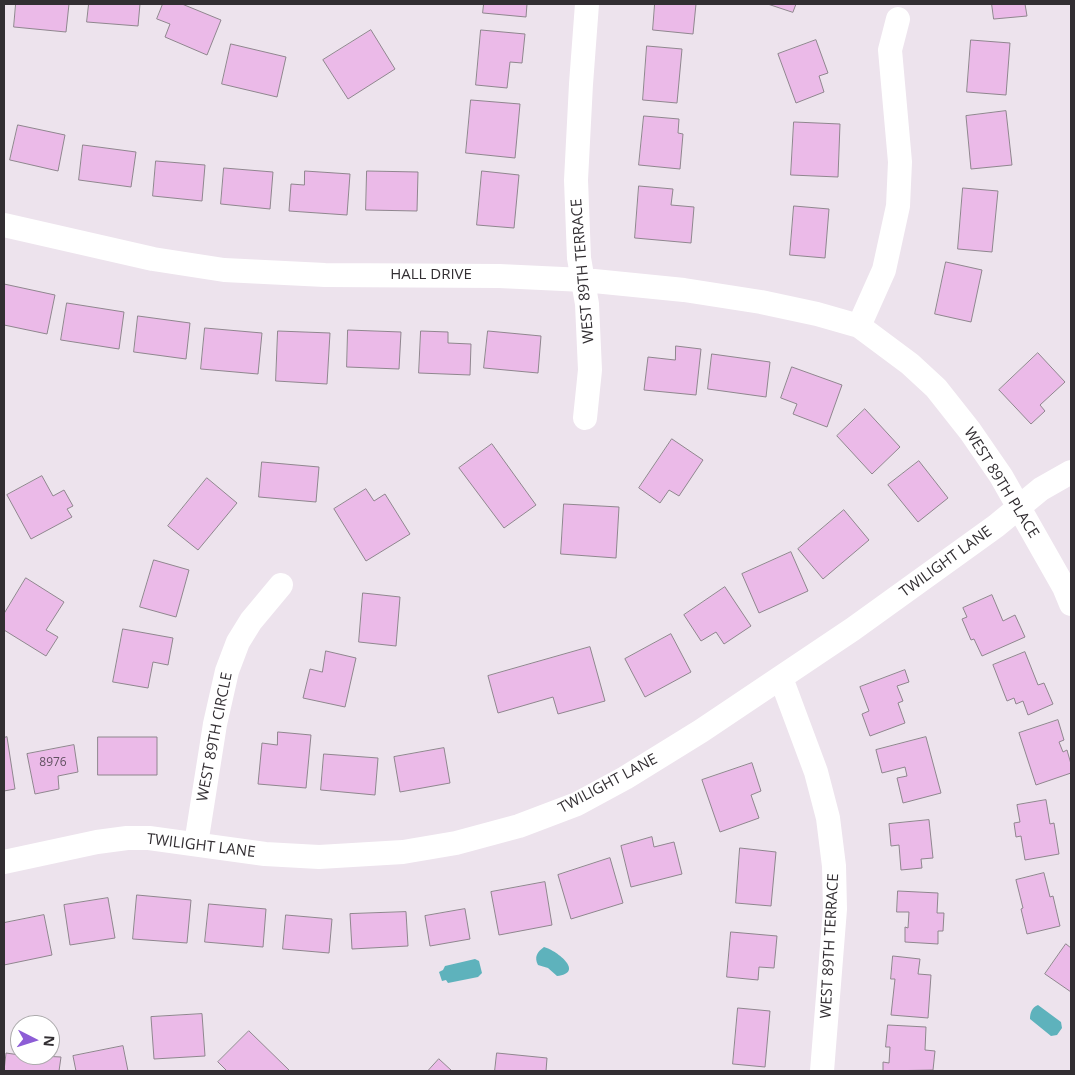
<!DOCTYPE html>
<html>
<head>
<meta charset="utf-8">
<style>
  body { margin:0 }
  #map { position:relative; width:1075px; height:1075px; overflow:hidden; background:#ede3ed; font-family:"Open Sans",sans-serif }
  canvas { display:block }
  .frame { position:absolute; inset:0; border:5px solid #322e32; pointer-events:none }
  .north { position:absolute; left:10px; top:1015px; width:50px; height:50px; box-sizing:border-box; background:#fff; border:1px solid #adabad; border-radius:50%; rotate:95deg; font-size:14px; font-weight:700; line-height:20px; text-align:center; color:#322e32 }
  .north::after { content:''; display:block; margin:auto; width:18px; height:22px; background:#8d5dd6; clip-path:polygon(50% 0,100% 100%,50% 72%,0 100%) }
</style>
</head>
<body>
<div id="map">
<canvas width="1075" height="1075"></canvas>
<div class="frame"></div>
<div class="north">N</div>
</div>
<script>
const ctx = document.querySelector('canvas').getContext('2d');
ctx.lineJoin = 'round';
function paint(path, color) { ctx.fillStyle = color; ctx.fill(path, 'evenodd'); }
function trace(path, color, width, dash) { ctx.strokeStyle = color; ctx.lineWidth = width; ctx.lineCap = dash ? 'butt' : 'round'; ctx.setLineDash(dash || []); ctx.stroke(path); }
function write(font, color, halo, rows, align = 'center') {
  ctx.font = font + ' "Open Sans",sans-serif'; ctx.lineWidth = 4; ctx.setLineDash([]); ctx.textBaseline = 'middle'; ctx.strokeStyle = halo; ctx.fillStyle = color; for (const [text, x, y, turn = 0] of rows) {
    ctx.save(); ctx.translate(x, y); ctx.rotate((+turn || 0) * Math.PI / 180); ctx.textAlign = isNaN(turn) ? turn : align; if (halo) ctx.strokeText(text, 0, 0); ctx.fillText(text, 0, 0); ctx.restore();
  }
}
const water = new Path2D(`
  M544,947c14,4 41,26 13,29l-9,-8 -10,-3c-4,-8 -1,-13 6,-18z
  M475,959l4,2 3,12 -4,4 -30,6 -2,-3 -4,1 -3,-9 4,-2 2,-4z
  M1038,1005l23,17 1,6 -5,7 -6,1 -21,-17c0,-6 2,-12 8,-14z`);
const building = new Path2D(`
  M16,4h53l-3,28 -52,-5z
  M89,4h51l-2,22 -51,-4z
  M163,4h19l39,16 -14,35 -42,-18 5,-13 -13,-5z
  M484,4h43l-1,13 -43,-4z
  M655,4h41l-3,30 -40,-4z
  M768,4h28l-3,8z
  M992,4h33l2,12 -33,3z
  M371,30l24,39 -47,30 -25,-39z
  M481,30l44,4 -3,29 -12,-1 -3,26 -31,-3z
  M816,40l12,33 -9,3 5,16 -28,11 -18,-49z
  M971,40l39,3 -4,52 -39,-3z
  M231,44l55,13 -9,40 -55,-13z
  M647,46l35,3 -5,54 -34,-3z
  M471,100l49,4 -5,54 -49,-5z
  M1006,111l6,54 -41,4 -5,-53z
  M644,116l35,3 -1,14 5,1 -3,35 -41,-4z
  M794,122l46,2 -2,53 -47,-2z
  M18,125l47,10 -7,36 -48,-11z
  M83,145l53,7 -5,35 -52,-7z
  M156,161l49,4 -3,36 -49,-5z
  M224,168l49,4 -3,37 -49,-5z
  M305,171l45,3 -3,41 -58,-4 2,-27 13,1z
  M367,171l51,1 -1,39 -51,-1z
  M482,171l37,4 -5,53 -37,-3z
  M639,186l34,3 -2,16 23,2 -3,36 -56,-5z
  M963,188l35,3 -6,61 -34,-3z
  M794,206l35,3 -4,49 -35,-3z
  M946,262l36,8 -11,52 -36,-8z
  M4,284l51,11 -8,39 -43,-9z
  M67,303l57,9 -5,37 -58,-9z
  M138,316l52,7 -4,36 -52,-7z
  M205,328l57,5 -4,41 -57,-5z
  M348,330l53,2 -2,37 -52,-2z
  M278,331l52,2 -3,51 -51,-3z
  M421,331l27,1v11l23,1 -1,31 -51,-2z
  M488,331l53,5 -3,37 -54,-5z
  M676,346l25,3 -5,46 -52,-5 4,-33 27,3z
  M1038,353l27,29 -25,23 5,6 -14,13 -32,-34z
  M712,354l58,8 -4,35 -58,-8z
  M792,367l50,18 -15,42 -34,-13 4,-10 -16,-6z
  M865,409l35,38 -28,27 -35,-38z
  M672,439l31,21 -24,36 -10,-6 -9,13 -21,-15z
  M492,444l44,61 -32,23 -45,-60z
  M919,461l29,37 -30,24 -30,-37z
  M262,462l57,5 -3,35 -57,-5z
  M42,476l11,20 11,-6 9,16 -6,3 5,8 -41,22 -24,-44z
  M207,478l30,25 -39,47 -30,-24z
  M366,489l8,12 11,-7 25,40 -44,27 -32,-52z
  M564,504l55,3 -3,51 -55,-4z
  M844,510l25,30 -46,39 -25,-30z
  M791,552l17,39 -49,22 -17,-39z
  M154,560l35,10 -13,47 -36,-10z
  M26,578l38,24 -18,28 12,7 -12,19 -42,-26v-16z
  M725,587l26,39 -27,18 -8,-12 -15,9 -17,-26z
  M363,593l37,4 -4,49 -37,-4z
  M992,595l11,26 12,-6 10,22 -43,19 -8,-17 -3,1 -9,-21 5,-2 -4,-9z
  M123,629l50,9 -5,27 -15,-3 -5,26 -35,-6z
  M671,634l20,38 -46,25 -20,-38z
  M590,647l15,54 -47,13 -5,-17 -55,16 -10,-37z
  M326,651l30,7 -11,49 -42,-9 7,-29 12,3z
  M1025,652l13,33 6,-2 9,21 -25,11 -5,-14 -7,3 -2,-6 -7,3 -14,-36z
  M905,670l4,12 -12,4 6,15 -5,2 7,20 -35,13 -8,-22 7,-3 -9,-24z
  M1058,720l6,20 -5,2 4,10 4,-2 4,14v9l-35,12 -17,-52z
  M278,732l33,3 -5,53 -48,-4 4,-41 15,2z
  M7,737l8,52 -11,2v-53z
  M98,737h59v38h-59z
  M926,737l15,56 -38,10 -6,-25 10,-2 -2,-9 -23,6 -6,-23z
  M74,745l4,27 -20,4 1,13 -24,5 -8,-40z
  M444,748l6,35 -50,9 -6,-35z
  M324,754l54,4 -3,37 -54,-5z
  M752,763l9,28 -10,4 8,23 -39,14 -18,-52z
  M1046,800l4,24 4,-1 5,31 -34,6 -4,-24 -5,1 -2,-14 6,-1 -3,-17z
  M929,820l4,38 -12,1 1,9 -21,2 -2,-25 -8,1 -2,-22z
  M652,837l2,10 20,-5 8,32 -51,13 -10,-41z
  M740,848l36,4 -5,54 -35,-3z
  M610,858l13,45 -52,16 -13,-44z
  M1044,873l6,24 3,-1 7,30 -33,8 -6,-25 2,-1 -7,-28z
  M545,882l7,43 -53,10 -8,-43z
  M898,891l40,2 -1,20h7l-1,18h-5v13l-33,-2v-15l3,1 1,-16h-12z
  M137,895l54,5 -4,43 -54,-4z
  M108,898l7,40 -45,7 -6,-40z
  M209,904l57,5 -3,38 -58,-5z
  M465,909l5,30 -40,7 -5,-30z
  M406,912l2,34 -56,3 -2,-35z
  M44,915l8,40 -48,10v-42z
  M286,915l46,4 -3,34 -46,-4z
  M731,932l46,4 -3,32 -15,-1 -1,13 -31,-3z
  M1066,944l5,4v44l-26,-18z
  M893,956l27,3 -2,15 13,1 -3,43 -37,-3 4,-36h-4z
  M738,1008l32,3 -5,56 -32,-3z
  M202,1014l3,42 -51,3 -3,-42z
  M888,1025l38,2 -1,23 10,1 -2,19 -50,1v-9l6,1 1,-16h-4z
  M249,1031l41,40h-63l-9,-9z
  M123,1046l5,25h-52l-3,-15z
  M20,1051v4l41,2 -2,14h-55l2,-18 14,2z
  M497,1053l50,5 -1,13h-51z
  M439,1059l13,12h-24z`);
const minor = new Path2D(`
  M4,225l149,34 71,11 101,5 174,1 85,4 100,10 77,12 56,12 42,12 51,38 26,24 34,43 31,45 63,111 7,17
  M859,326l25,-56 14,-64 2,-44 -10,-112 8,-31
  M585,418l5,-48 -3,-66 -8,-46 -3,-78 5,-96 6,-80
  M781,678l35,94 12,46 6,48 1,43 -13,162
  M196,844l19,-120 12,-53 11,-29 13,-21 30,-36
  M4,862l93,-20 30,-4h22l116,16 54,3 84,-5 53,-9 63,-17 58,-22 48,-26 76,-47 152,-102 143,-103 45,-37 30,-17`);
const numberNames = [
  ["8976",53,763]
];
const streetNames = [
  ["WEST 89TH TERRACE",583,271,-95],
  ["HALL DRIVE",431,275],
  ["WEST 89TH PLACE",1001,483,58],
  ["TWILIGHT LANE",946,562,-36],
  ["WEST 89TH CIRCLE",215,737,-79],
  ["TWILIGHT LANE",608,784,-28],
  ["TWILIGHT LANE",201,846,7],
  ["WEST 89TH TERRACE",830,946,-87]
];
paint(water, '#5eb2bc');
paint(building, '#ebbae8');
trace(building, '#8f868e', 1);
trace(minor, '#fff', 24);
write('12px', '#605160', null, numberNames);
write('15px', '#322e32', '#fff', streetNames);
</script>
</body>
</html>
